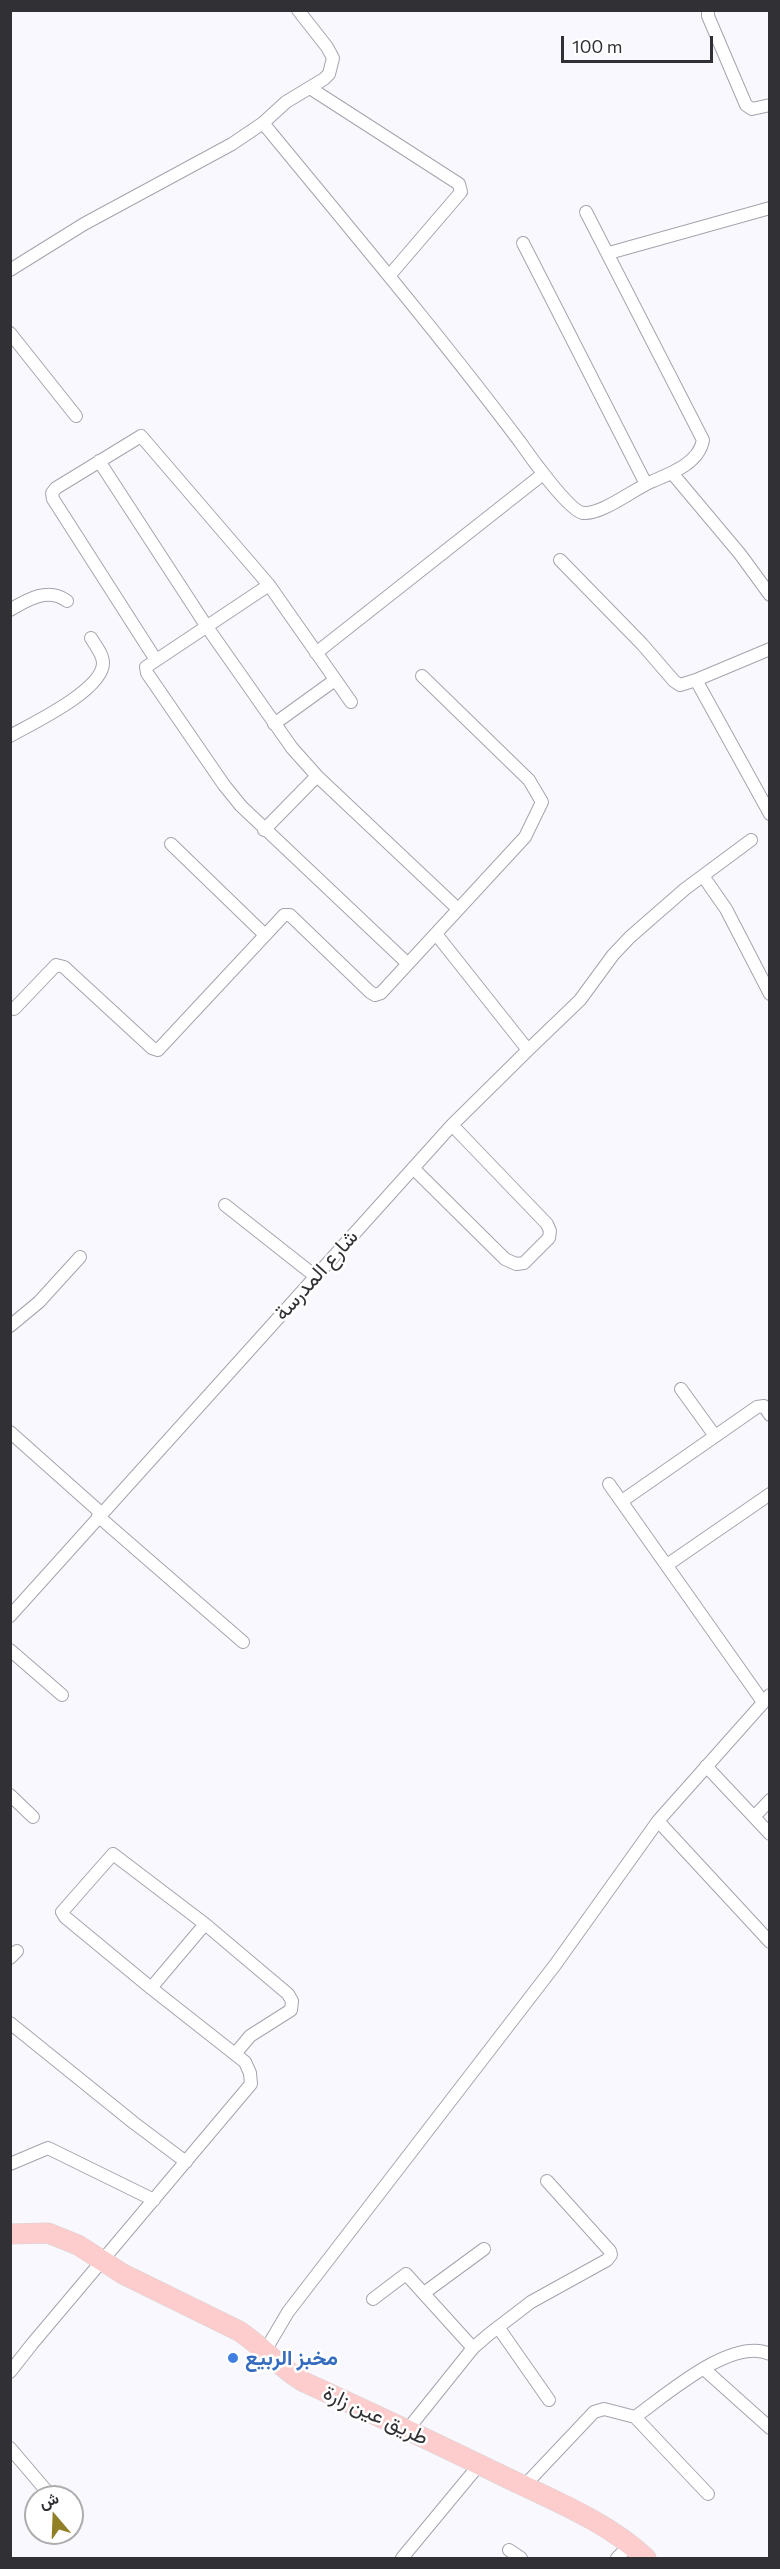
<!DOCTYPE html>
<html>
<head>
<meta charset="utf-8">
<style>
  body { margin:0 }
  #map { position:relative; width:780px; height:2569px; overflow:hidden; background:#faf8ff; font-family:Commissioner,Vazirmatn,sans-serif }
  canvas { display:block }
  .frame { position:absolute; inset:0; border:12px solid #313034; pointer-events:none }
  .north { position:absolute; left:24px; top:2485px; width:60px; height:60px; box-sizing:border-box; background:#fff; border:2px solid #adacae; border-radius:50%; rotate:341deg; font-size:16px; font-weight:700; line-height:24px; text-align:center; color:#313034 }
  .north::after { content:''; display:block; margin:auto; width:21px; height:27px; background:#918028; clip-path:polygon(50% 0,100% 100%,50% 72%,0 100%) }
  .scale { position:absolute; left:561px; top:36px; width:152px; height:27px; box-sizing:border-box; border:3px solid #313034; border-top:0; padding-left:8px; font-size:18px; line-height:21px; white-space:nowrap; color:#313034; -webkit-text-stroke:4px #fff; paint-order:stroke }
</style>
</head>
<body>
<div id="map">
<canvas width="780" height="2569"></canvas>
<div class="frame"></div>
<div class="north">ش</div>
<div class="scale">100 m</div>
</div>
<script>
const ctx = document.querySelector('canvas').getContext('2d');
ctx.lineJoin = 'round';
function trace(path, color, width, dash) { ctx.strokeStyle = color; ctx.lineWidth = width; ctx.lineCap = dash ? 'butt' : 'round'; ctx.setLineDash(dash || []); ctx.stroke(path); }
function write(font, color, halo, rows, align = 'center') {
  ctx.font = font + ' Commissioner,Vazirmatn,sans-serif'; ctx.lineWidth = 5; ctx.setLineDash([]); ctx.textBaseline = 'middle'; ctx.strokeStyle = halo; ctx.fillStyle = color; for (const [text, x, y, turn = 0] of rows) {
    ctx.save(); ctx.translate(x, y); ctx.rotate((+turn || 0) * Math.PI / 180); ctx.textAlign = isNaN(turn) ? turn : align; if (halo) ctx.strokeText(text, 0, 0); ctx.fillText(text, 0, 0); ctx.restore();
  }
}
const minor = new Path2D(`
  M708,10v6l38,89 6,4 18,-4
  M310,88l149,96 2,8 -72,84
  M263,123c87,106 175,210 257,319 9,13 49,69 63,71 19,2 52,-25 70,-32 19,-8 46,-18 50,-41l-117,-228
  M523,243l123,241
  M609,253l161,-45
  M10,270l74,-46 148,-80 31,-21 23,-21 38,-23 5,-5 4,-16 -6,-11 -29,-37
  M10,333l66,83
  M99,461l108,166 85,121 25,28 141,133
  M672,473l68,81 30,41
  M560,560l82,84 32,37 6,4 16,-5 74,-31
  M269,585l-123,82 1,6 77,112 17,21 166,157
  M10,610c18,-11 39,-23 57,-9
  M316,653l227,-179
  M156,660l-103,-161 -1,-6 4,-5 85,-52 128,149 82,117
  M696,680l74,134
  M274,724l61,-44
  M10,736c23,-13 93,-46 93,-73 0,-9 -8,-18 -12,-25
  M264,830l53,-54
  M171,844l93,90
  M703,876l23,33 44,85
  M14,1009l42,-44 8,2 88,81 6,2 126,-135h6l80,77 5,3 6,-2 144,-156 17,-35 -13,-22 -107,-104
  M528,1050l52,-50 33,-45 17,-18 55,-48 66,-49
  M413,1168l92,91 11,5 8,-1 25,-25 1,-7 -3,-7 -95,-99
  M225,1205l90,71
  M10,1326l29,-24 41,-45
  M681,1389l34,47
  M10,1432l91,81
  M609,1484l154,218
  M622,1501l135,-94 7,-1 6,9
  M98,1516l145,126
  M667,1565l103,-71
  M10,1616l442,-491 76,-75 -92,-116
  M10,1650l52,45
  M706,1766l64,68
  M10,1795l23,22
  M754,1817l16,-17
  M658,1821l112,121
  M205,1924l-54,64 -86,-71 -3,-5 51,-58 92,70 83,70 4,7 -1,9 -41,26 -15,18
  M10,1958l7,-7
  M10,2023l124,100 52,39
  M10,2164l38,-16 106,52
  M424,2293l60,-44
  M373,2299l33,-25 67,74
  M498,2327l51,73
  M265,2351l23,-39 267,-347 103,-144 112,-126
  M704,2369l66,59
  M10,2372l22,-28 219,-260 -1,-11 -5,-11 -94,-74
  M635,2417l73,77
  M408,2429l65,-81 15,-13 43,-33 76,-42 4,-5 -1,-4 -63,-70
  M10,2448l40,47
  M524,2486l70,-74 10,-3 31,8c30,-21 97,-81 135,-63
  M509,2550l12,8
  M402,2558l77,-93
  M617,2558l14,-14`);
const primary = new Path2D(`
  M10,2234l38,-1 30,12 45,29 116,57c23,15 41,37 65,51 66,30 131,61 195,92 51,25 106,46 147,84`);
const markers = [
  [233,2358,6,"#3f7fe0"]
];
const streetNames = [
  ["شارع المدرسة",316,1275,-48],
  ["طريق عين زارة",376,2415,25]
];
const shopNames = [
  ["مخبز الربيع",245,2358]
];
trace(minor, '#a6a3ae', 14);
trace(primary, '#d6d6d6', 21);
trace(minor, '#fff', 12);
trace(primary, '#fdcdce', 20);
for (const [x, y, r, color] of markers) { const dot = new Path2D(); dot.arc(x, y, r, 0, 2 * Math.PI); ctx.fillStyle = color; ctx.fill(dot); trace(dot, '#fff', 2); }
write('21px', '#313034', '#fff', streetNames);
write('bold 21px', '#366cbe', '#fff', shopNames, 'left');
</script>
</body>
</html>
